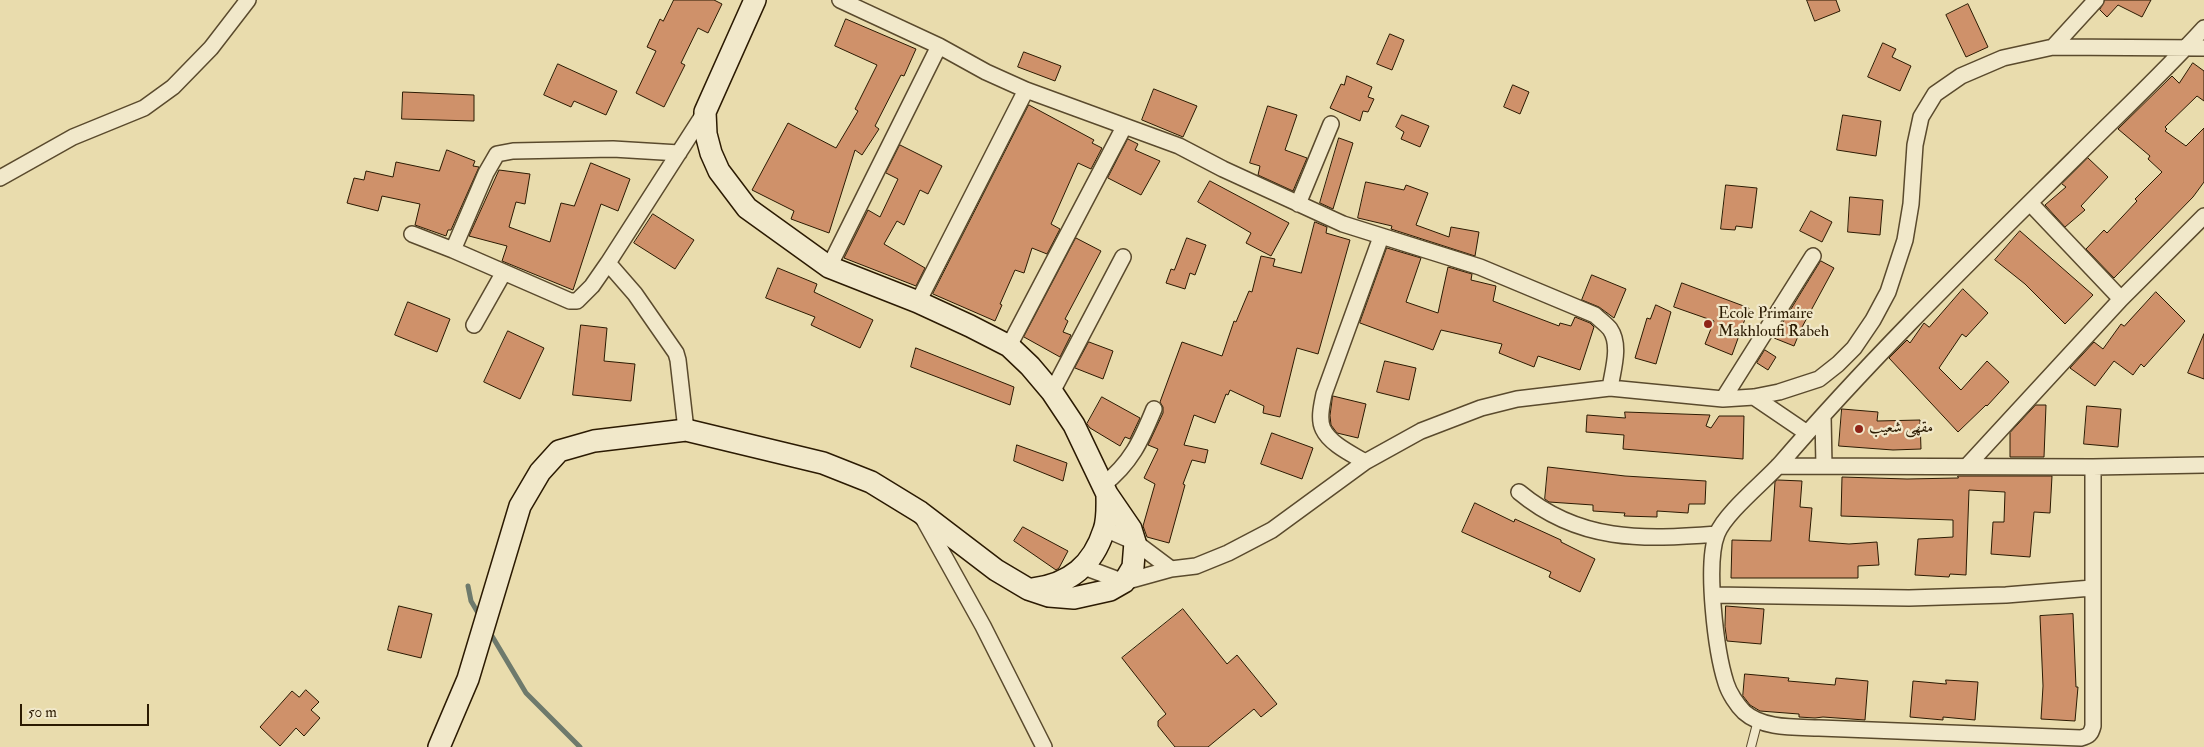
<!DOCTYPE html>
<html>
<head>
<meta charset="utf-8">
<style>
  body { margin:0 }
  #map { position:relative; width:2204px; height:747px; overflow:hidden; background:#e9dcad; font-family:"IM FELL Double Pica",serif }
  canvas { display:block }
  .scale { position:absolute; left:20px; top:704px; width:129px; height:22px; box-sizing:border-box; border:2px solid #2b1a02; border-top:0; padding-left:6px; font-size:15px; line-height:18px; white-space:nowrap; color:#2b1a02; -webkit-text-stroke:4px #f1e8ca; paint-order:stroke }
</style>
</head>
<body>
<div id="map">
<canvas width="2204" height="747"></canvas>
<div class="scale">50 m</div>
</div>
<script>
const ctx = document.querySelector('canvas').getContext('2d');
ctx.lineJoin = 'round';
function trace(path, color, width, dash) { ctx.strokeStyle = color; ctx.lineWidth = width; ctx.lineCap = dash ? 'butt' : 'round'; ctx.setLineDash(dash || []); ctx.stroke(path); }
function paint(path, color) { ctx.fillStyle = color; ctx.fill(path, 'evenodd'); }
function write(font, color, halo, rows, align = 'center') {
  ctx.font = font + ' "IM FELL Double Pica",Amiri,serif'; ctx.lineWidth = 4.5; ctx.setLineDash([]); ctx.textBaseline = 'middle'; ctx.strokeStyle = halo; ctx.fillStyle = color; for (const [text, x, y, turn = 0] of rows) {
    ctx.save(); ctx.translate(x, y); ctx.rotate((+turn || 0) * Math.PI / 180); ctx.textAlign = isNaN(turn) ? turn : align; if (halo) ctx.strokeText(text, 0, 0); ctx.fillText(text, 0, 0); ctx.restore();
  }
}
const stream = new Path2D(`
  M468,586l3,15 10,17
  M489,631l37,62 54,54`);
const building = new Path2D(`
  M674,0h40l8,4 -14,29 -10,-5 -17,35 4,2 -21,42 -28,-14 20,-42 -9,-4 13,-28 3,2z
  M1807,0h29l4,11 -25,10z
  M2105,0h46l-9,17 -24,-12 -11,12 -7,-7z
  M1968,4l20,43 -22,10 -20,-42z
  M846,19l70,30 -12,27 -3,-1 -26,51 4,3 -17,26 -7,-5 -26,83 -38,-14 3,-8 -42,-21 36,-67 48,25 22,-37 -3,-2 22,-44 -42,-19z
  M1390,34l14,6 -12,30 -15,-6z
  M1883,43l13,6 -4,8 19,9 -11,25 -32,-14z
  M1024,52l37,14 -6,15 -37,-14z
  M2193,63l11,8v30l-7,-5 -32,31 2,2 -2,2 21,15 18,-18v54l-11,15 -79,81 -28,-29 18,-19 3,3 30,-32 -2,-2 27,-27 -14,-13 2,-3 -32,-27 54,-53 7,7z
  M558,64l59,27 -11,24 -32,-14 -3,6 -27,-12z
  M1347,76l25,11 -4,10 6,2 -6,13 -5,-1 -3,10 -30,-13 11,-24 3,1z
  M1513,85l16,7 -9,22 -16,-7z
  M1154,89l43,17 -14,31 -41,-17z
  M403,92l71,3v26l-72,-2z
  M1029,105l65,35 -2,3 10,5 -11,21 -13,-6 -27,61 9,5 -13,25 -15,-6 -8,25 -9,-3 -15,34 2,1 -7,16 -62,-27z
  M1268,106l29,9 -12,35 22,8 -14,33 -35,-16 2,-9 -10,-3z
  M1402,115l27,11 -9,21 -19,-8 3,-7 -8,-5z
  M1843,115l38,6 -5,35 -39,-6z
  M1339,138l14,5 -20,66 -13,-6z
  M1128,139l10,5 -3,6 25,11 -19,34 -33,-17z
  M900,145l42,21 -14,28 -8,-4 -16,35 -7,-4 -13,23 41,24 -9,18 -72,-28 24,-48 12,7 18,-38 -12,-6z
  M447,150l28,11 -2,5 6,1 -28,63h-3l-2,6 -31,-11 5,-21 -38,-8 -4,15 -31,-8 7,-25 10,2 2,-9 27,6 3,-15 43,9z
  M2088,158l20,19 -27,29 4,4 -20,17 -20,-22 21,-18 -4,-3z
  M591,163l39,16 -12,32 -17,-7 -28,86 -71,-29 5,-15 -38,-10 30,-66 31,4 -5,30 -9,-2 -7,25 41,15 11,-39 13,3z
  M1210,181l79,42 -18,33 -25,-13 5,-10 -53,-31z
  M1366,182l38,8 2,-5 22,8 -12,32 33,12 2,-10 28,5 -4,24 -84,-27 1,-3 -34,-8z
  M1726,185l31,3 -5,40 -16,-2 -1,4 -14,-1z
  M1850,197l33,3 -3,35 -32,-3z
  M1811,211l21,11 -10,20 -22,-11z
  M653,214l41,26 -19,29 -41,-26z
  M1315,222l12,5 -1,6 24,7 -32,114 -21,-6 -17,69 -17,-4 1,-7 -34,-16 -2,5 -2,-1 -11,29 -21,-8 -10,30 24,5 -3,13 -13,-3 -9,24 2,1 -16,58 -22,-6 -4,-11 12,-42 -11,-6 14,-29 -10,-4 15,-32v-6l-3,-5 22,-60 40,14 12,-35 2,1 13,-31 3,1 9,-36 14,3 -2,7 28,7z
  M2020,231l73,64 -28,29 -40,-40 -30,-24z
  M1076,238l25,13 -36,68 3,2 -5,11 8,3 -11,22 -36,-20z
  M1187,238l19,7 -11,30 -5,-2 -5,16 -19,-6 5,-14 3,1z
  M1387,248l34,10 -15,44 32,11 10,-46 24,7 -1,6 25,6 -3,15 66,25 1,-3 11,3 4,-9 15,6 4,4 -14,43 -42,-14 -4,11 -35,-14 3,-9 -61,-14 -8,20 -73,-27z
  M1821,261l13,7 -33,61 -7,17 -20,-8 4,-8z
  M778,268l39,16 -3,8 59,28 -13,28 -49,-23 4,-8 -49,-19z
  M1592,275l34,14 -12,29 -15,-11 -17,-7z
  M1682,283l67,25 -17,47 -27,-11 9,-23 -40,-14z
  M1963,289l25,24 -22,24 -4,-3 -23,34 22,22 26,-29 22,21 -22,24 -1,-1 -28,27 -69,-74 18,-18 3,3 14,-20 5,4z
  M2156,292l29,29 -41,46 -3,-3 -8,11 -19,-14 -19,25 -25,-18 24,-26 9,7 18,-25 3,2z
  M408,302l42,17 -13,33 -42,-17z
  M1656,305l15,7 -15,52 -21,-6 12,-40 3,1z
  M581,325l26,3 -3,33 31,3 -4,37 -58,-6z
  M508,331l36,17 -24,51 -36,-17z
  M2204,334v45l-16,-6z
  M1089,342l24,9 -10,28 -28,-11z
  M916,348l98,39 -4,18 -99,-38z
  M1765,350l11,7 -8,13 -11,-7z
  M1385,361l31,7 -7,32 -32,-8z
  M1333,396l33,8 -8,34 -21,-5 -6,-8 -1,-9z
  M1102,397l38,21 -10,21 -5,-2 -5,9 -30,-18 -3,-4z
  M2036,405h10l-2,52h-34v-24z
  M2087,406l34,3 -3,38 -34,-3z
  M1842,409l36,3 -1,9 43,-1 1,29 -28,1 -54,-4z
  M1625,412l85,3 -4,11 5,2 8,-12h25l-1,43 -120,-10 1,-14 -38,-3 1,-17 38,3z
  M1272,433l41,15 -11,31 -41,-15z
  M1017,445l50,18 -4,18 -49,-20z
  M1548,467l77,9 81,5 -1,23h-16l-1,9 -31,-2v6l-33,-1 1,-3 -32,-2v-6l-44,-3 -4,-3z
  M1958,476h94l-2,37 -16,-1 -4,45 -39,-3 2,-32h11l1,-30 -36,-2 -3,85 -16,-1 -1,3 -34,-2 3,-36 35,-2v-17l-112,-4 1,-39 65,2 51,-1z
  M1778,480l24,1 -2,26 12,1 -3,33 40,3 28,-2 2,23 -21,1v12h-127l1,-38 39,1 4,-59z
  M1475,503l39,19 1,-3 46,21v2l34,17 -15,33 -31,-15 2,-5 -89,-40z
  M1023,527l45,24 -9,17 -3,2 -42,-29z
  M399,606l33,8 -11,44 -33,-8z
  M1726,606l38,3 -3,35 -34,-3 -2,-14z
  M1183,609l44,55 10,-9 40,49 -16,13 -7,-8 -46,38h-33l-17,-21v-5l8,-7 -44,-56z
  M2073,614l3,73h2l-3,34 -34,-2 2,-33 -3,-70z
  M1745,674l44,4 -1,3 47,4 1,-7 32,3 -3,39 -42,-3 -8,1 -16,-1v-3l-39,-3 -10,-6 -7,-9z
  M1946,680l32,2 -3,38 -32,-3v3l-33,-3 3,-36 33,3z
  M306,690l13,12 -8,8 9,8 -16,18 -8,-8 -16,18 -20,-19 32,-36 7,6z`);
const lane = new Path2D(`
  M1751,747l7,-27`);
const street = new Path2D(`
  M840,0l99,46 47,26 40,18 153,56 44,23 120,55 137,43 115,48c5,5 11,9 15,14 11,16 3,40 0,59
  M2053,47l43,-47
  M0,178l73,-41 71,-29 29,-21 38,-39 37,-48
  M2030,203l91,96
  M1298,204l33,-80
  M412,234l41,16 117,51h7l15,-15 16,-23 97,-151
  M453,250l33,-77 11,-19 16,-3 100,-2 66,4
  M608,263l27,31 41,59 2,7 8,70
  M829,267l110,-221
  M918,302l108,-212
  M474,325l30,-53
  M1009,346l115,-219
  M1052,392l71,-135
  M1754,397l53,36
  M1723,399l90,-143
  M1823,416l1,50
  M1365,462c-13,-8 -35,-18 -42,-33 -5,-10 -1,-25 1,-35l57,-157
  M1778,466l315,1v259c-2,8 -4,10 -12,12l-262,-10c-24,-1 -56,1 -75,-16 -7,-7 -15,-19 -18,-29 -10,-31 -21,-119 -9,-149 8,-21 48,-53 64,-71 92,-107 193,-205 293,-304 44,-44 89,-86 130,-131
  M1967,466l154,-167 83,-83
  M2093,467l111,-2
  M1103,485c28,-22 38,-44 51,-76
  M1519,492c60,50 123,48 198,42
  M923,518l60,108 61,121
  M1105,529l30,13 36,27
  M1084,567l40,15 47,-13 25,-3 32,-13 44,-23 93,-68 56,-31 60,-23 36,-9 93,-11 113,11 31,-2 25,-5 40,-13 19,-15 16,-16 19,-28 15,-28 17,-52 6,-36 4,-59 6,-28 14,-23 26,-18 42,-18 50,-11 151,1
  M1713,595l196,3 97,-3 86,-7`);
const secondary = new Path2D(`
  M1033,589c37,-5 60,-24 71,-59 4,-11 3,-25 3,-36
  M439,747l29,-68 52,-173 20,-34 19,-21 35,-10 92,-11 137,33 48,19 49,30 76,58 32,19 21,7 25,2 36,-8 14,-8 9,-15 2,-25 -4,-13 -24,-35 -33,-69 -22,-33 -22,-26 -21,-20 -39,-20 -52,-24 -89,-35 -82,-59 -28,-37 -8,-18 -5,-19 -1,-22 50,-112`);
const markers = [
  [1708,324,5,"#8f2418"],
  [1859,429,5,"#8f2418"]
];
const poiNames = [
  ["Ecole Primaire",1718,315],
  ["Makhloufi Rabeh",1718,333],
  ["مقهى شعيب",1869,429]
];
trace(stream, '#6e7a6c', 5);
paint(building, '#cf916a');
trace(building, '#2b1a02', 1);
trace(lane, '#5a4a2d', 10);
trace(street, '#5a4a2d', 18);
trace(secondary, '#2b1a02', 24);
trace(lane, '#f1e8ca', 8);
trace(street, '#f1e8ca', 15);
trace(secondary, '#f1e8ca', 21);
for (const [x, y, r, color] of markers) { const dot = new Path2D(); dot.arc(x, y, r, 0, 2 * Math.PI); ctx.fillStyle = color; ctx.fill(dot); trace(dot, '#f1e8ca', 2); }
write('16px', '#2b1a02', '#f1e8ca', poiNames, 'left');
</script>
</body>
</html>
